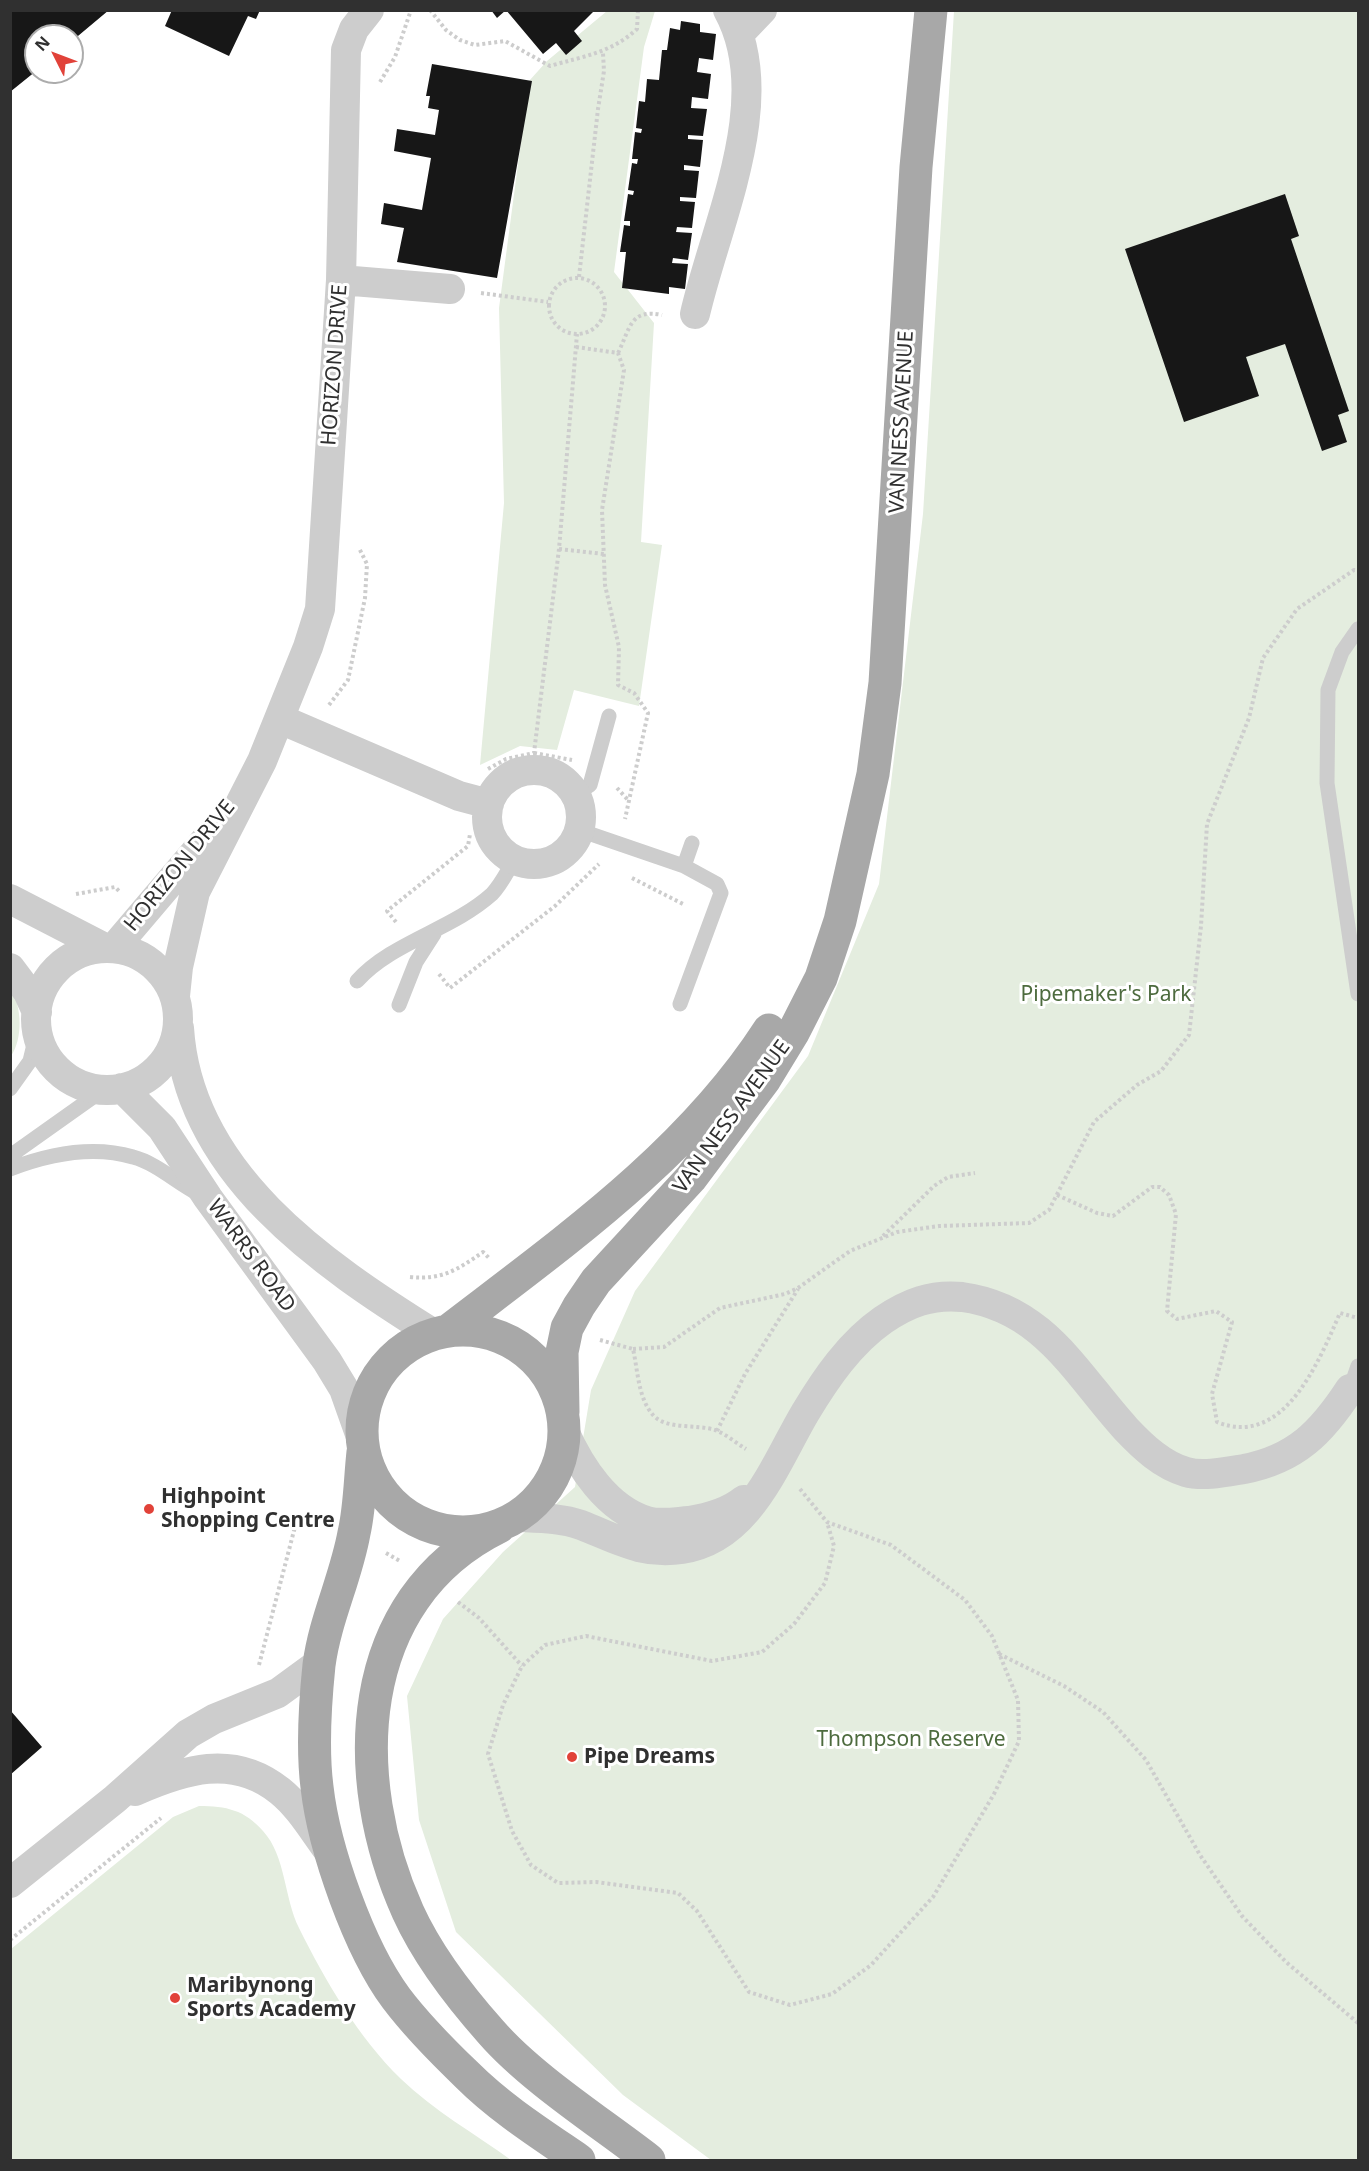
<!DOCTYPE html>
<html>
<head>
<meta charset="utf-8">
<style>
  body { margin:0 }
  #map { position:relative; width:1369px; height:2171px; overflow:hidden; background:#fff; font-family:"Noto Sans",sans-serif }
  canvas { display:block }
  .frame { position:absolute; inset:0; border:12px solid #303030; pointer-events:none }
  .north { position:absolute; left:24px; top:24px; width:60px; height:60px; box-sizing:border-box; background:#fff; border:2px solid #acacac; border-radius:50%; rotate:312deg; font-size:16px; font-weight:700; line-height:24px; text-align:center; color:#303030 }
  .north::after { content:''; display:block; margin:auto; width:21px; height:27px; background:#e14239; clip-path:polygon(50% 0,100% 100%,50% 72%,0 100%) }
</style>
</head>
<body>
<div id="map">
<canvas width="1369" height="2171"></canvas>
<div class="frame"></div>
<div class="north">N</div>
</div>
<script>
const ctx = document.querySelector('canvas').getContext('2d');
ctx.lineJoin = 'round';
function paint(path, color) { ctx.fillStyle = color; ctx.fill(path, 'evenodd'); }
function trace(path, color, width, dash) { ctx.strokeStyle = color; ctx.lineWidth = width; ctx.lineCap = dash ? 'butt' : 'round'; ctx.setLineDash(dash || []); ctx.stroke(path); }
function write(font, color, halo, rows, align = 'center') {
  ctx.font = font + ' "Noto Sans",sans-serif'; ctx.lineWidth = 6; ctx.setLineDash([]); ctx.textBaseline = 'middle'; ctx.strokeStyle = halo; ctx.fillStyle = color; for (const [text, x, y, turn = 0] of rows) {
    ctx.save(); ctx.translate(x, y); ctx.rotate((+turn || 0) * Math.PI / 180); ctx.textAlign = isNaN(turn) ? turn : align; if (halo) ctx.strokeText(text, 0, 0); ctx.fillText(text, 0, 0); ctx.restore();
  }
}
const green = new Path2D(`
  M607,11h48l-11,36 -30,225 40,51 -13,219 21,3 -23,161 -65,-16 -17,60 -37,-4 -40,19 24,-262 -5,-195 30,-227 18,-20z
  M954,11h404v2149h-647l-88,-65 -167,-163 -37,-112 -12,-124 36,-77 60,-67 72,-65 16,-97 44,-99 173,-235 71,-172 44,-370z
  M11,989c11,18 12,50 0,67z
  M199,1806c27,0 46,4 64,25 23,25 21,67 36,97 27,54 59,109 102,151 32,31 74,55 110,81h-500v-211l162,-132z`);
const building = new Path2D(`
  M10,10h99l-37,31v-5h-36v35l-26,21z
  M172,10h88l-4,9 -8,-3 -19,40 -64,-30z
  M491,10h15l-9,8z
  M506,10h89l-21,21 8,10 -16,14 -10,-12 -13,11z
  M681,21l19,3v8l16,2 -3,26 -14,-2 -2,14 14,2 -3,25 -16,-2 -1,11 16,1 -4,27 -15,-1v4l15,1 -3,27 -16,-2v5l15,1 -3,27 -16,-1v4l15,1 -3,26 -15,-1 -1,5 16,1 -4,27 -15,-2 -1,5 16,1 -3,25 -16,-2v7l-47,-6 4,-36h-6l4,-27 6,1v-5h-6l4,-27 5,1 1,-4 -6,-1 4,-27 5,1 1,-5h-6l3,-27 6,1 1,-4 -6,-1 3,-27 6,1 2,-23 12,1 3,-30h5l3,-22 10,2z
  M432,64l100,17 -35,197 -100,-16 7,-34 -23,-4 3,-21 38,7 9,-52 -37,-7 3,-22 38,6 4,-25 -11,-2 2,-12h-4z
  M1285,194l14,42 -8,3 58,172 -11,4 9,27 -25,9 -37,-107 -39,13 13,39 -75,26 -59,-173z
  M10,1710l32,37 -32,28z`);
const path = new Path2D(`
  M430,10l16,20 14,10 15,5 30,-4 45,25c34,-10 61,-13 87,-37l1,-19
  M380,82l15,-25 16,-47
  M579,277l19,-168 6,-38 -1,-18
  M549 306a28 28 0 1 1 56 0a28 28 0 1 1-56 0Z
  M481,293l67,9
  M576,347l42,6 6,17 -22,140 3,75 14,62 -1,38 16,8 14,20 -23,106
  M618,353c12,-24 12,-45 44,-38
  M559,549l45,5
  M329,705l19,-25 17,-82 2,-34 -8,-16
  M534,753l38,7
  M488,769l18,-10 28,-6 25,-204 18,-215
  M617,788l12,13
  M632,878l53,27
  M76,894l39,-7 5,5
  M396,922l-9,-11 81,-65 2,-12
  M439,974l11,14 105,-82 44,-42
  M1057,1195l40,18 16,3 39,-29h8l9,8 7,19 -9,97 10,8 39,-8 16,11 -20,72 5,28c67,27 102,-61 123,-109l18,5
  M883,1236l51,-50 14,-9 27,-4
  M410,1277c32,3 47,-7 73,-25l6,6
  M600,1340l33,9c5,22 5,49 20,66 13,15 44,9 62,15 11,4 21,13 31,19
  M633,1349l31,-2 56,-39 65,-14 13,-6 52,-37 47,-19 42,-6 90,-3 20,-13 45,-88 43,-37 24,-14 28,-36 12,-109 6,-102 42,-106 14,-60 34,-49 57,-39 4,1
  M717,1431l28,-57 53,-85
  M800,1489l27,33 64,23 74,55 27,36 26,64 1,41 -25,53 -61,103 -62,68 -39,29 -42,11 -41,-13 -52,-81 -19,-18 -82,-11 -38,1 -27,-18 -19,-34 -24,-77 15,-49 19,-39 23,-21 41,-9 126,25 50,-9 32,-28 31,-41 9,-37 -7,-24
  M386,1553l14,8
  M458,1602l21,16 43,48
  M999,1654l65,32 39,26 43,48 54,95 42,61 44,46 72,61
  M259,1665l37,-142 25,5
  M10,1940l151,-122`);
const lane = new Path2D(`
  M1358,629l-16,23 -14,38 -1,93 31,211
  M576,794l14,-9 19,-69
  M579,830l105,36 33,18 4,9 -41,111
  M684,866l8,-23
  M357,981c35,-39 95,-51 135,-87 9,-9 16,-24 23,-35
  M399,1005l17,-43 18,-28
  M10,1089l20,-28 7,-29
  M10,1156l93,-66
  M10,1169c39,-15 82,-24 123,-12 23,6 43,25 64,36
  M1356,1390l-6,-1 8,-23`);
const street = new Path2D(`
  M740,33l22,-23
  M341,280l109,9
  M695,314c21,-92 82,-215 33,-304
  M280,719l179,77 30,8
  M487 817a47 47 0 1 1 94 0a47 47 0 1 1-94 0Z
  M10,899l93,48
  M114,948l96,-113
  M36 1019a71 71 0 1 1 142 0a71 71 0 1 1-142 0Z
  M10,968l18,24 9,20
  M175,996l3,-29 17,-75 67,-131 46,-114 12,-38 21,-329 5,-230 8,-21 15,-19
  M179,1028c9,145 143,236 255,306
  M122,1088l40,40 46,70 119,163 17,28 17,48
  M564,1431c16,36 43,78 83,90 13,4 28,1 42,0 20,-3 39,-8 55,-21
  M518,1517c21,1 43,1 63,8 36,14 61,30 101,24 67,-10 93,-85 123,-136 21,-35 45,-70 78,-93 25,-17 48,-26 79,-23 82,11 114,77 164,132 17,18 36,36 60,43 17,5 40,0 58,-3 52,-10 78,-37 106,-80
  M135,1791c48,-21 98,-38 145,0 20,16 34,41 50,62
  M10,1883l105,-84 73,-65 26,-15 64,-26 41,-30`);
const primary = new Path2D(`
  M362 1431a101 101 0 1 1 202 0a101 101 0 1 1-202 0Z
  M449,1330c116,-89 240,-176 320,-300
  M563,1412l-1,-60 5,-24 12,-22 17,-25 95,-103 74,-99 28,-46 28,-55 19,-57 33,-147 12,-91 31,-516 15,-157
  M363,1452c-3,27 -3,55 -9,81 -8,45 -29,86 -35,132 -4,39 -7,83 -2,122 7,62 42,161 79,211 21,28 46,53 71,77 33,33 74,59 112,85
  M499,1527c-148,73 -151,252 -91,385 20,44 51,84 83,120 40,46 109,90 158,128`);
const markers = [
  [149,1509,6,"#e14239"],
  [572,1757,6,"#e14239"],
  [175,1998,6,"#e14239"]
];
const streetNames = [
  ["HORIZON DRIVE",335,365,-86],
  ["VAN NESS AVENUE",902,422,-87],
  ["HORIZON DRIVE",180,866,-51],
  ["VAN NESS AVENUE",732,1117,-54],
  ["WARRS ROAD",251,1256,54]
];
const parkNames = [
  ["Pipemaker's Park",1106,995],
  ["Thompson Reserve",911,1740]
];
const poiNames = [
  ["Highpoint",161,1497],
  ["Shopping Centre",161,1521],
  ["Pipe Dreams",584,1757],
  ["Maribynong",187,1986],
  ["Sports Academy",187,2010]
];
paint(green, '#e4eddf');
paint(building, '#171717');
trace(path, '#cdcdcd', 4, [3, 3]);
trace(lane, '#cdcdcd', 15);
trace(street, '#cdcdcd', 30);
trace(primary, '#a8a8a8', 33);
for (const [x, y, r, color] of markers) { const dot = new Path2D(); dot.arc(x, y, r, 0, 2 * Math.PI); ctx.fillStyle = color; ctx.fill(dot); trace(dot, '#fff', 2); }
write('21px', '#303030', '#fff', streetNames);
write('21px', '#4d6b3e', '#fff', parkNames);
write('bold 21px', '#303030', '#fff', poiNames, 'left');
</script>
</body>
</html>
